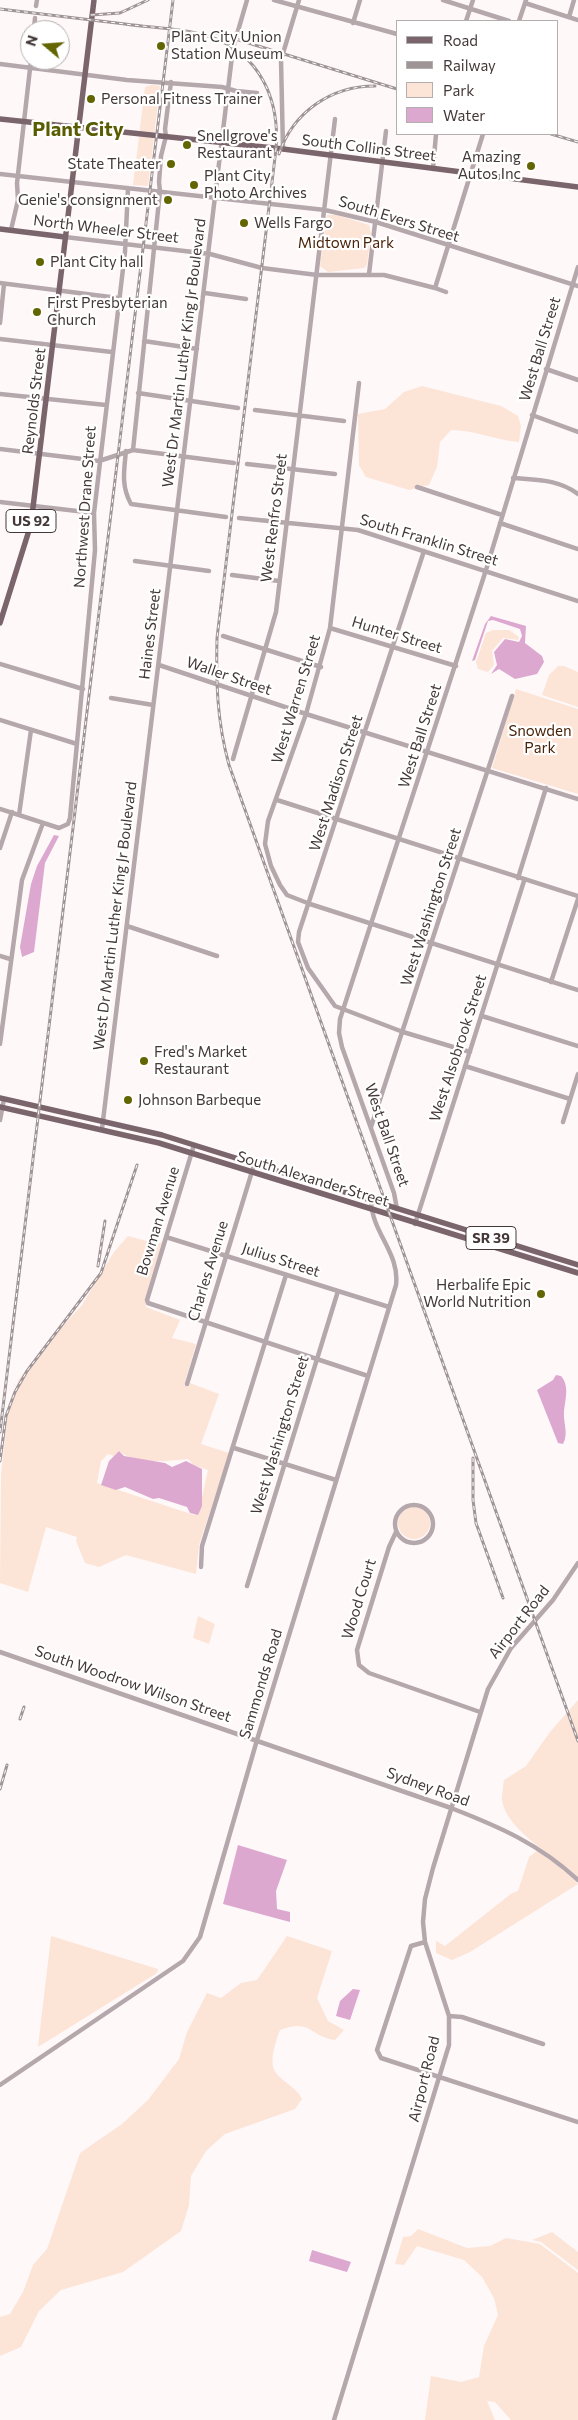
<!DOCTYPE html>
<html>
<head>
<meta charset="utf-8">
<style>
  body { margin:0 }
  #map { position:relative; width:578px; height:2420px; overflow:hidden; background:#fff8f9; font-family:Commissioner,sans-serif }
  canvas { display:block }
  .legend { position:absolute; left:396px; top:20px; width:162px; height:115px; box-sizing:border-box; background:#fff; border:1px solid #b4afaf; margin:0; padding:6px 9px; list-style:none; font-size:15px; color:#443838 }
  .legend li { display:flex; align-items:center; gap:10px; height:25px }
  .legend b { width:25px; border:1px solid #b4afaf }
  .north { position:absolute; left:20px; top:20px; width:50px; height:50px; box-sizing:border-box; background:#fff; border:1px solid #b4afaf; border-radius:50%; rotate:288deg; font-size:14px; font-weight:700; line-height:20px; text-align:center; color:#443838 }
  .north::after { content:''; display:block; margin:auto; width:18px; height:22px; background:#626500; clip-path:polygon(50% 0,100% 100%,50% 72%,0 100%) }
</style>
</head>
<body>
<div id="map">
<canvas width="578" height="2420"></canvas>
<ul class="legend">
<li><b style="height:6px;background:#7b656d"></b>Road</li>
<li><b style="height:6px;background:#9f9596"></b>Railway</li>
<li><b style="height:14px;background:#fce4d7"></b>Park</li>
<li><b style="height:14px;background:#dca8d0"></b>Water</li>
</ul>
<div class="north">N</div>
</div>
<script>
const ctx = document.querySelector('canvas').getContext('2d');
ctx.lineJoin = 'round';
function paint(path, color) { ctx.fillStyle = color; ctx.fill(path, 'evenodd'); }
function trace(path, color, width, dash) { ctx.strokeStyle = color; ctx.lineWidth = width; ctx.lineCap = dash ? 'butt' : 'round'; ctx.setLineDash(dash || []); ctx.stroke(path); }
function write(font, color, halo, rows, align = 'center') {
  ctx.font = font + ' Commissioner,sans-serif'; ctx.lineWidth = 4.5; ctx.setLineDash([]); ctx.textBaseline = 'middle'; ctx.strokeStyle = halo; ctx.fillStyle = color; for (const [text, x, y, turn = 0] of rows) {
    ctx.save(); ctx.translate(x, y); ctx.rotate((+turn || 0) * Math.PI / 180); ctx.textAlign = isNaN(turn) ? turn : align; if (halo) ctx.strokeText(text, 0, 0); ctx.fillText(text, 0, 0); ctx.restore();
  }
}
const green = new Path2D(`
  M151,85l9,1 -12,100 -15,-1 12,-98z
  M327,215h10l32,10 2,8 -4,32 -3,3 -36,4 -8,-6z
  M422,386l79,20 17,10 3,10 -2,16c-24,-2 -45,-12 -68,-12l-11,12 -3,25 -8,18 -20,5 -43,-13 -7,-12 -1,-51 27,-5 19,-17z
  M493,630h16l10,7 -1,3 -15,-2 -11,13 2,14 -6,7 -10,-3 -2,-7 10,-29z
  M558,666h6l14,6v35l-36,-12 7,-20z
  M516,689l62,20v85l-86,-26z
  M128,1236l30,8 4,-2 -17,57 1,8 34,13 -8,18 24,6 -12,41 4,2 2,-4 29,11 -18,50 28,9 -30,92 -3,29 -70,-19 -27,12 -14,-4 -9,-22 1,-4 -31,-10 -18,65 -28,-9 1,-108 7,-65 5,-16 6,-15 30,-38 33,-36 32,-53zM119,1451c17,14 48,10 69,8l6,6 14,5 -9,41 -5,4 -97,-32 4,-22 7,-7 6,2z
  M398 1523a16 16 0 1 1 32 0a16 16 0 1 1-32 0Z
  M198,1616l17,8 -6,20 -16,-6z
  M578,1700v177c-21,-20 -72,-46 -76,-77 0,-6 1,-14 2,-20l22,-14 24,-34z
  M537,1851l23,16 18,17 -108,68 -18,8 -16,-7v-12l9,5 67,-53 6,-2 11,-34z
  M51,1936l107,33 -1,4 -119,74z
  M287,1936l45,15 -15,47 11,23 16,9 -9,10c-25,-3 -24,-22 -55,-10 -4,11 -12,32 -4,43 8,10 20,14 26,26l-7,10 -70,25 -19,17 -15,25 -2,29 -8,26 -58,41 -62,18 -22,21 -18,36 -21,9v-39l10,-3 13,-22 10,-27 14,-16 33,-96 42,-29 26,-24 31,-41 8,-27 20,-39 14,5 20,-15 16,-3z
  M418,2229l49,19 23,-2 16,-8 34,6 38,29v147h-67l-16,-18 -8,-1 8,19h-70l6,-44 30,6 18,-5 5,-31 14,-31 -4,-17 -12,-21 -18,-17 -47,-14 -13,19 -9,-1 8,-27 8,-1z
  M552,2232l26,20v18l-37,-28 -9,-2z`);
const water = new Path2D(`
  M491,616l35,10 -1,17 17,13 2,6 -7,12 -22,5 -16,-10 -8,5 6,-9 -3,-13 11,-13 14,3 3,-6 -2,-7 -27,-9 -5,1 -13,39 -3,1 13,-37z
  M54,835l5,1 -14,27 -11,89 -12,5 -2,-10 11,-63 6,-18z
  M556,1375l5,1c9,10 4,24 3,36 -1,11 5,21 -1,32l-5,-1 -21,-53 16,-10z
  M119,1451l5,5 41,7 7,4 14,-6 16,8v37l-4,9 -8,-2 -3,-6 -28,-9 -6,1 -28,-12 -9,3 -15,-5 8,-24z
  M238,1845l49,15 -11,31 1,18 13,3v10l-67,-18z
  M353,1989l7,1 -10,30 -14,-4 4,-15z
  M312,2250l39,12 -4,10 -38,-11z`);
const minor = new Path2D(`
  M274,0l123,34
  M443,0l66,21
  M525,3l53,17
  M36,6l1,-6
  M569,17l5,-17
  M466,21l7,-21
  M519,21l7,-21
  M353,23l7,-23
  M34,30l1,-12
  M0,64l127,16 95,7 14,4 21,2
  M283,149l-2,-89 18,-60
  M433,169l3,-35
  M0,174l325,36 51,12 202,64
  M11,230l7,-30 -1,-17 14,-123
  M65,237l145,17 52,14 55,7h67l51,13 48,-154
  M369,274l17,-143
  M0,283l118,15
  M435,288l11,4
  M205,293l41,6
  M0,323l4,-39
  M0,339l112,13
  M144,341l53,8
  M546,369l32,11
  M359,383l-29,245 -24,86 -38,107 -3,23 6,22 9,19 7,10 23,9 268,86
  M138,393l100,15
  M0,394l106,11
  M255,410l89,11
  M532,415l46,17
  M0,449l99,12 34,-11 101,13
  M133,450l27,-259 -1,-9 2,-26 5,-20 -1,-7 6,-47
  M126,451c-2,20 -5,35 5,53l95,13
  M247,464l88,10
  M513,478c24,2 45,1 65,16
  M417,487l85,28
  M0,502l94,11
  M239,518l119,12 220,71
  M500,523l78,26
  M424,551l-125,381 -1,10 10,26 27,38 68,26 67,20
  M135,561l74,10
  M232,575l47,6
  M330,628l126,38
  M223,636l98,31
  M0,664l83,25
  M159,665l147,49 272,85
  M111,698l42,7
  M0,720l77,24
  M233,759l43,-147 59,-493
  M277,800l301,96
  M0,809l59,19 9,-4 2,-6 25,-268 -1,-37 31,-261 3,-64
  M19,815l12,-85
  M0,848l12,-36
  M518,878l28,-90
  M127,926l90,30
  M0,956l10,3
  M551,982l27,-83
  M482,1016l96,30
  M0,1044l22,-164 21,-57
  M465,1066l105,33
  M0,1120l4,-21
  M563,1122l15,-48
  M371,1127l141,-431
  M102,1129l131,-1081 14,-48
  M194,1145l-47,155 1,3 220,73
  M397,1209l-3,-16 -52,-146 -3,-14 1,-14 146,-449 92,-303
  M415,1224l109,-343
  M166,1237l223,70
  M187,1384l67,-219
  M234,1448l102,32
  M395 1524a19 19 0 1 1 38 0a19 19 0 1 1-38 0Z
  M396,1532l-7,15 -32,103 2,15 10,8 111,39
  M201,1567l1,-21 84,-271
  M247,1586l91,-295
  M0,1652l451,156c49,19 88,36 127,72
  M425,1942l-14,4 -34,104 4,8 197,64
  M449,2016l13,1 81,27
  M0,2085l183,-124 17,-24 57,-197 139,-455c4,-32 -24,-52 -25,-84
  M334,2420l115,-375v-29l-24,-74 -2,-20 2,-23 8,-31 55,-179 23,-41 42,-48 25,-37`);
const major = new Path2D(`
  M0,119l283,30 295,38
  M0,229l65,8
  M0,623l31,-99 63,-524
  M0,1098l162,37 416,130
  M0,1107l159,36 419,130`);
const rail = new Path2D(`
  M0,9c42,5 83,10 125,15 28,4 59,4 86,13 49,17 69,63 65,112l-59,489c-1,46 0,83 12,127l349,976
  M91,15l29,-2 28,-13
  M213,32l184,57
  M551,134l27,8
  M279,154c14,-42 52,-68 96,-68
  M98,1266l7,-45
  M0,1432l173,-1432
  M473,1458v42l3,23 27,75
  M0,1461l6,-45 9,-24 12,-21 74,-98 36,-108
  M20,1719l4,-12
  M0,1789l7,-24`);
const markers = [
  [161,46,5,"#626500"],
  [91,99,5,"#626500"],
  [187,145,5,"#626500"],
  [171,164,5,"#626500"],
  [531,166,5,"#626500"],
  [194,185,5,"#626500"],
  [168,200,5,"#626500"],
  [244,223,5,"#626500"],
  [40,262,5,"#626500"],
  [37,312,5,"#626500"],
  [144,1061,5,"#626500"],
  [128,1100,5,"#626500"],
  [541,1294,5,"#626500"]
];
const shields = [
  [31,521,50],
  [491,1238,50]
];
const shieldNames = [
  ["US 92",31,521],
  ["SR 39",491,1238]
];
const poiNames = [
  ["Plant City Union",171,37],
  ["Station Museum",171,54],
  ["Personal Fitness Trainer",101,99],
  ["Snellgrove's",197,136],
  ["Restaurant",197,153],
  ["Amazing",521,157,"right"],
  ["Autos Inc",521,174,"right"],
  ["State Theater",161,164,"right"],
  ["Plant City",204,176],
  ["Photo Archives",204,193],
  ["Genie's consignment",158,200,"right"],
  ["Wells Fargo",254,223],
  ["Plant City hall",50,262],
  ["First Presbyterian",47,303],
  ["Church",47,320],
  ["Fred's Market",154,1052],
  ["Restaurant",154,1069],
  ["Johnson Barbeque",138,1100],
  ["Herbalife Epic",531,1285,"right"],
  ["World Nutrition",531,1302,"right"]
];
const streetNames = [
  ["South Collins Street",369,148,7],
  ["South Evers Street",399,219,17],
  ["North Wheeler Street",106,229,7],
  ["West Ball Street",540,349,-73],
  ["West Dr Martin Luther King Jr Boulevard",184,353,-83],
  ["Reynolds Street",34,401,-83],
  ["Northwest Drane Street",85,507,-86],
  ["West Renfro Street",274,518,-83],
  ["South Franklin Street",429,540,17],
  ["Haines Street",150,634,-83],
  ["Hunter Street",397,635,17],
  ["Waller Street",229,676,19],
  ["West Warren Street",296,699,-73],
  ["West Ball Street",420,736,-72],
  ["West Madison Street",336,783,-72],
  ["West Washington Street",431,907,-72],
  ["West Dr Martin Luther King Jr Boulevard",115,916,-83],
  ["West Alsobrook Street",458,1048,-72],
  ["West Ball Street",387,1135,71],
  ["South Alexander Street",313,1179,17],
  ["Bowman Avenue",158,1221,-73],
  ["Julius Street",281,1260,18],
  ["Charles Avenue",208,1271,-73],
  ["West Washington Street",280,1435,-73],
  ["Wood Court",359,1599,-73],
  ["Airport Road",519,1622,-52],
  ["South Woodrow Wilson Street",133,1684,19],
  ["Sammonds Road",261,1684,-73],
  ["Sydney Road",428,1787,20],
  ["Airport Road",424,2079,-76]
];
const parkNames = [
  ["Midtown Park",346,243],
  ["Snowden",540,731],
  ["Park",540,748]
];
const districtNames = [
  ["Plant City",78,129]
];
paint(green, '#fce4d7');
paint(water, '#dca8d0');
trace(minor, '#b5a8ad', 4.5);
trace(major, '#7b656d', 5.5);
trace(rail, '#9f9596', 3);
trace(rail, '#fff', 1, [4]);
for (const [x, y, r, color] of markers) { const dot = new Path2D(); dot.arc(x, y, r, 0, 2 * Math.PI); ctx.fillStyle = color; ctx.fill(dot); trace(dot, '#fff', 2); }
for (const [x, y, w] of shields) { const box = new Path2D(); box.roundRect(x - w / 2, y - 11.5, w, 23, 4); ctx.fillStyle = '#fff'; ctx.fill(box); trace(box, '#443838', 1); }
write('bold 14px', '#443838', null, shieldNames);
write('15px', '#443838', '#fff', poiNames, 'left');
write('15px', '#443838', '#fff', streetNames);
write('15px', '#482309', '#fff', parkNames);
write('bold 20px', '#5a5c02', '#fff', districtNames);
</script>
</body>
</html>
